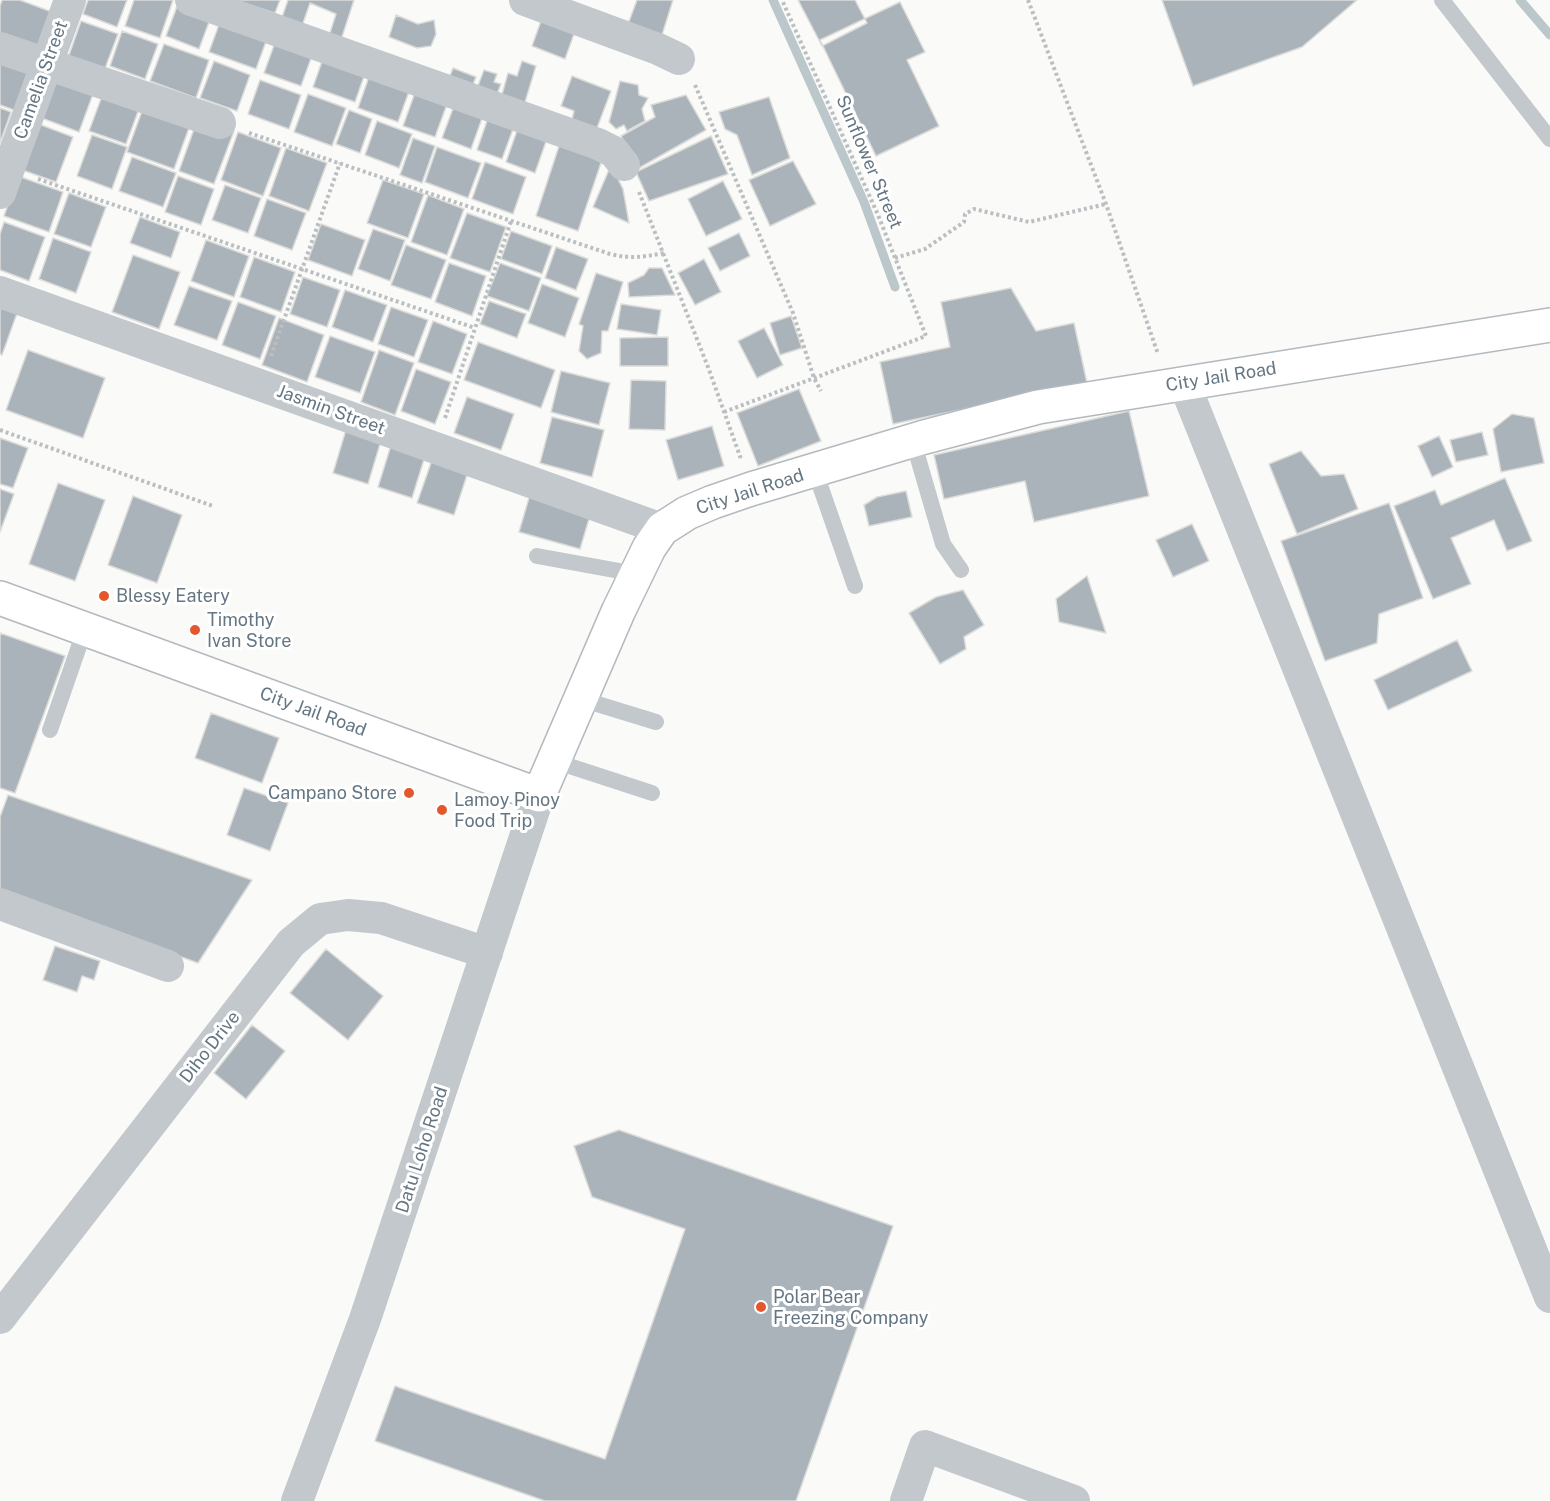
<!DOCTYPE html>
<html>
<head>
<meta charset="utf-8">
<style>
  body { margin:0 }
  canvas { display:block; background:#fafaf8 }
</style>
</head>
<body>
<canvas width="1550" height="1501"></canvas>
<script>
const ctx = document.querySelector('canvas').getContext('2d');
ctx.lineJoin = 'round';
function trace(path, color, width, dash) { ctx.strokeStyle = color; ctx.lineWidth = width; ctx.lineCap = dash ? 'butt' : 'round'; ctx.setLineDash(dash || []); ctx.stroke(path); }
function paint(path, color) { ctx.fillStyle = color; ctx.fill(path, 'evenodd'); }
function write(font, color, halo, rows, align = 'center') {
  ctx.font = font + ' "Public Sans",sans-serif'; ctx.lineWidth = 6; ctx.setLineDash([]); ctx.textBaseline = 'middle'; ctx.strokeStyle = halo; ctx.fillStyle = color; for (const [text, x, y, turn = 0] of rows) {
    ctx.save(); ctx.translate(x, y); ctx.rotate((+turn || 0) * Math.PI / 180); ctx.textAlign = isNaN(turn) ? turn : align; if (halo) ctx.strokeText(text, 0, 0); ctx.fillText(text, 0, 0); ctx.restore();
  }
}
const stream = new Path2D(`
  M773,0l91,202 31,85
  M1520,0l30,35`);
const building = new Path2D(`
  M2,0h18l32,12 -14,38 -38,-14v-30z
  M88,0h39l-10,27 -34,-13z
  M134,0h39l-13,38 -35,-12z
  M233,0h47l-5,13z
  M288,0h66l-13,40 -12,-4 7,-22 -26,-11 -8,23 -21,-6z
  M637,0h36l-11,35 -34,-11z
  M798,0h57l12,23 -45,23z
  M1162,0h195l-55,47 -109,39z
  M179,1l33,13 -13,35 -33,-13z
  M900,2l25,50 -18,8 32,66 -63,30 -56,-116z
  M396,15l22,9 16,-4 2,14 -5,12 -14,2 -28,-11z
  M221,19l47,17 -12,33 -47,-17z
  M81,21l37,13 -14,37 -36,-13z
  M541,21l33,13 -9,25 -33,-13z
  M122,31l36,13 -13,35 -35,-13z
  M277,37l37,13 -13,36 -37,-13z
  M164,44l45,16 -13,38 -46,-17z
  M326,50l42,15 -13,37 -42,-15z
  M0,52l31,11 -17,47 -14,-5z
  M214,61l36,14 -13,36 -37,-13z
  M522,61l14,5 -14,46 -23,-7 9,-32 9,3z
  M453,68l23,9 -7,17 -23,-8z
  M484,70l13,4 -3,8 7,2 -8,20 -19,-8z
  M55,71l41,15 -17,46 -40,-15z
  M371,71l40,15 -13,36 -40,-14z
  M572,76l39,15 -14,37 -25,-9 2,-8 -13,-5z
  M260,80l41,15 -12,34 -41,-15z
  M620,81l18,4 1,10 9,3 -6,11 3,12 -18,10 -3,-6 -8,4 -7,-7z
  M417,87l32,12 -14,38 -32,-11z
  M105,88l37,13 -16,43 -37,-13z
  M308,94l38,14 -14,38 -38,-14z
  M686,95l20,35 -67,38 -18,-32 34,-19 -4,-12z
  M769,97l21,61 -38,17 -15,-40 -12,-6 -6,-17z
  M146,100l47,17 -19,52 -47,-17z
  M455,103l29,10 -13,36 -29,-11z
  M0,108l11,4 -11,31z
  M349,110l23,9 -12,34 -24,-9z
  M490,112l26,9 -14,38 -25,-9z
  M198,118l36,13 -20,53 -35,-13z
  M28,120l45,17 -17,45 -45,-16z
  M377,121l35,13 -13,34 -34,-13z
  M520,122l29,11 -14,40 -29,-11z
  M238,132l43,16 -18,48 -42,-16z
  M92,135l35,12 -15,42 -35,-13z
  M711,136l17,38 -79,27 -13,-29z
  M413,138l22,8 -13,37 -22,-8z
  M561,140l42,17 -25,74 -42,-15z
  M437,147l44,16 -13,35 -43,-16z
  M286,148l41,15 -18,48 -40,-15z
  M132,157l44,16 -13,34 -44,-16z
  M793,161l23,43 -46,22 -21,-46z
  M485,162l41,15 -13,37 -41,-15z
  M611,165l12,24 6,34 -36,-16z
  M18,176l45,16 -14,40 -45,-16z
  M178,176l36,13 -13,36 -36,-13z
  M383,180l41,14 -16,44 -41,-15z
  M723,181l19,38 -36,17 -18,-37z
  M225,185l36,13 -13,35 -36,-13z
  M69,193l37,14 -15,40 -37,-13z
  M428,195l36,14 -17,46 -36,-13z
  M267,199l39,14 -14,37 -38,-14z
  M467,213l39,14 -16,45 -40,-14z
  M140,217l40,15 -9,26 -41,-15z
  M4,222l41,15 -16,44 -29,-11v-36z
  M321,224l44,16 -13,36 -44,-16z
  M373,229l32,11 -15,41 -32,-12z
  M511,231l41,15 -10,28 -41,-15z
  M739,233l11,23 -30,15 -12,-23z
  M53,238l38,14 -15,41 -37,-14z
  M206,240l43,16 -15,41 -43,-16z
  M406,245l40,15 -15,39 -40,-14z
  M556,247l32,12 -12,31 -31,-12z
  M133,255l47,17 -21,57 -47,-17z
  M254,257l41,15 -14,40 -41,-15z
  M704,259l17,33 -26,13 -17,-32z
  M449,263l37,13 -14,40 -37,-14z
  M500,263l41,15 -12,33 -42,-15z
  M649,268h13l13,27 -46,2 -1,-14 16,-8z
  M596,273l27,9 -15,49h-6l-1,22 -14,6 -8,-8 4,-25 -4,-2z
  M303,277l37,13 -13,37 -37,-13z
  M542,284l37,14 -14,39 -37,-14z
  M189,286l43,15 -15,39 -43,-15z
  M1011,288l25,43 38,-8 13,60 -194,41 -13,-62 70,-15 -9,-45z
  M345,290l42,15 -14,37 -41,-15z
  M0,298l20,7 -18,50 -2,-1z
  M489,301l37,13 -9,24 -37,-14z
  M238,302l38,14 -16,43 -38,-14z
  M621,304l40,6 -4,25 -40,-6z
  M391,307l37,13 -14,37 -36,-13z
  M791,316l11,32 -22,7 -10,-32z
  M279,318l45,17 -17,47 -45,-17z
  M433,321l34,13 -15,40 -34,-12z
  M764,328l19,37 -26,13 -19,-37z
  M330,336l45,16 -15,41 -45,-16z
  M668,337v29h-48v-28z
  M478,342l77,28 -14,38 -77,-28z
  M28,350l77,28 -22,60 -77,-28z
  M379,350l35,13 -19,52 -34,-13z
  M416,369l35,13 -16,42 -34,-13z
  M561,371l49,12 -11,42 -48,-13z
  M631,380l35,1 -1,49 -36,-1z
  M799,389l22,52 -63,25 -21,-53z
  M467,397l47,17 -13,36 -47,-17z
  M1129,411l20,85 -115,26 -9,-41 -81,18 -10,-44z
  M1512,414l22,4 10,45 -43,9 -8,-43z
  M552,417l52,13 -12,47 -52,-14z
  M348,423l35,11 -15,50 -35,-11z
  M712,426l12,40 -46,14 -12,-40z
  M1482,432l6,23 -32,7 -6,-22z
  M1439,436l14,31 -21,10 -14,-31z
  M0,438l28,10 -15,40 -13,-4z
  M392,442l34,11 -14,45 -34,-11z
  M1301,451l20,25 23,-2 14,35 -61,25 -28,-70z
  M432,460l36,12 -14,43 -37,-12z
  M1505,478l27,63 -25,10 -13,-31 -43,18 20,46 -38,15 -39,-93 41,-16 6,15z
  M58,483l47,17 -30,81 -46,-17z
  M0,489l14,5 -14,38z
  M531,491l61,18 -12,40 -61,-17z
  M906,491l6,26 -43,9 -5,-21 13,-8z
  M133,496l49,19 -25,68 -49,-18z
  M1389,503l34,95 -44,16 -2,29 -52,18 -44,-120z
  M1192,524l17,37 -36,16 -17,-37z
  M1087,576l19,57 -47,-11 -3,-23z
  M963,590l21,35 -20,12 2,12 -26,15 -31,-51 27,-16z
  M0,633l65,23 -50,137 -15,-5z
  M1457,640l15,31 -84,39 -14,-30z
  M211,713l68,25 -17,45 -67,-25z
  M244,788l44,15 -18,48 -43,-16z
  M8,795l244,85 -54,83 -198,-71v-75z
  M55,946l45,15 -6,19 -12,-4 -5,16 -34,-12z
  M326,949l57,47 -35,44 -58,-47z
  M252,1025l33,26 -39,48 -32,-26z
  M619,1130l274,96 -97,275h-251l-170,-60 20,-55 210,73 80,-230 -93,-32 -18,-51z`);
const path = new Path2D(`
  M1028,0l78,204 52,150
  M695,85l98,228 21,65 7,13
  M249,133l361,121c20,5 34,3 54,-1
  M38,179l437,149
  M639,192l69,175 33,92
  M895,258l30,-9 39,-27 1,-8 9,-5 55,13 77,-18
  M271,356l69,-193
  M724,412l202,-76 -48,-121 -96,-215
  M445,418l66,-197
  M0,430l213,76`);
const lane = new Path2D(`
  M1442,0l108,139
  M913,441l30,103 18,26
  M815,471l40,115
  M537,556l99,18
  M581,699l75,23
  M50,730l35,-101
  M554,761l98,32`);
const street = new Path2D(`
  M191,0l407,144 16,8 10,13
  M525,0l133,49 21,10
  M0,48l220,75
  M0,193l70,-193
  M0,292l662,237
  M1184,383l366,914
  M0,904l168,62
  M0,1318l291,-375 29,-24 28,-4 33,3 106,35
  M297,1501l68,-182 174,-524
  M906,1501l19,-55 149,55`);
const secondary = new Path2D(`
  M0,598l539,197 79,-183 31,-64 13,-19 25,-16 26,-11 38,-13 170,-51 117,-31 512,-82`);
const markers = [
  [104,596,6,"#e4572e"],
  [195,630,6,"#e4572e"],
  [409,793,6,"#e4572e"],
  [442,810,6,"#e4572e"],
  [761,1307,6,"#e4572e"]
];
const streetNames = [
  ["Camelia Street",41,80,-70],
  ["Sunflower Street",869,162,67],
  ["City Jail Road",1221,377,-9],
  ["Jasmin Street",331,410,20],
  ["City Jail Road",750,492,-18],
  ["City Jail Road",313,712,20],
  ["Diho Drive",210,1047,-52],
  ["Datu Loho Road",422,1150,-72]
];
const poiNames = [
  ["Blessy Eatery",116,596],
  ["Timothy",207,620],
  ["Ivan Store",207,641],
  ["Campano Store",397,793,"right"],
  ["Lamoy Pinoy",454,800],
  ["Food Trip",454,821],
  ["Polar Bear",773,1297],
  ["Freezing Company",773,1318]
];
trace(stream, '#bbc7cb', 9);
paint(building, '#aab3b9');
trace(building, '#dcdcda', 1.5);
trace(secondary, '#b3babf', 36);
trace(path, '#bbbfc2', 4, [3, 3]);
trace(lane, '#c3c8cc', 16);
trace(street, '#c3c8cc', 32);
trace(secondary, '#fff', 33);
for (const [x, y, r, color] of markers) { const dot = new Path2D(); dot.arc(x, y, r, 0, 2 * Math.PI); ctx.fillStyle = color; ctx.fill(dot); trace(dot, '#fff', 2); }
write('18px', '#657683', '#fff', streetNames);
write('18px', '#657683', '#fff', poiNames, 'left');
</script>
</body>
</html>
